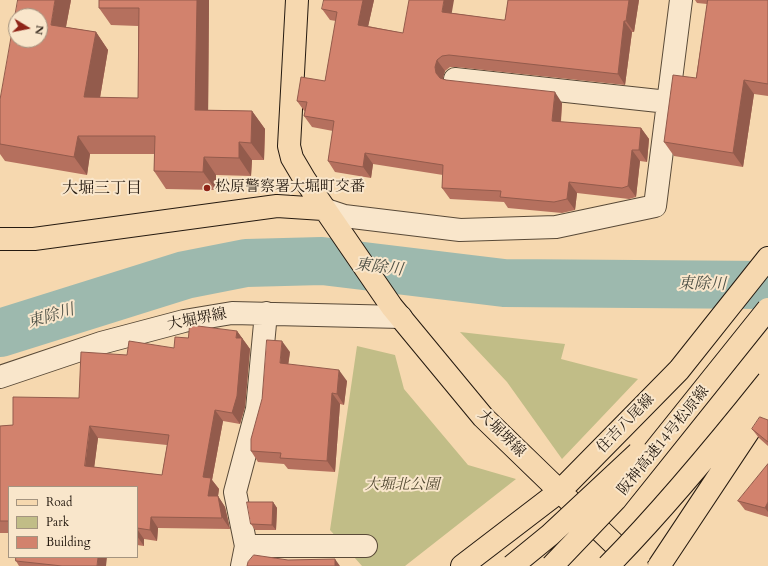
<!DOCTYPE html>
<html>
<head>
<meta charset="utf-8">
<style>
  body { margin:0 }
  #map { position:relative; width:768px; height:566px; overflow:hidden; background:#f6d8af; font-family:Cardo,serif }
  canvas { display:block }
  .legend { position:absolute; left:8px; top:486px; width:130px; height:72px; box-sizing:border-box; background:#f9e6cb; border:1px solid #a49480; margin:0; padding:5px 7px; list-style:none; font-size:12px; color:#251a10 }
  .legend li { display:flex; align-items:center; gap:8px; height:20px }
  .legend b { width:20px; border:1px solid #a49480 }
  .north { position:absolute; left:8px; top:8px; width:40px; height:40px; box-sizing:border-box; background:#f9e6cb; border:1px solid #a49480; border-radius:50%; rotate:100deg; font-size:11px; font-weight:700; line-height:16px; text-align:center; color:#251a10 }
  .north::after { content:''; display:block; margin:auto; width:14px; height:18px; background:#8f2418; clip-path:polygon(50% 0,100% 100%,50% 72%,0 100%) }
</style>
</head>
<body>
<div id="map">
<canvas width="768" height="566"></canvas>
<ul class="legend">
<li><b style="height:5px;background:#f6d8af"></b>Road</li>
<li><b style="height:11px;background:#c1bd87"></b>Park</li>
<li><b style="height:11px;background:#d2826d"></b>Building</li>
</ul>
<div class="north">N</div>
</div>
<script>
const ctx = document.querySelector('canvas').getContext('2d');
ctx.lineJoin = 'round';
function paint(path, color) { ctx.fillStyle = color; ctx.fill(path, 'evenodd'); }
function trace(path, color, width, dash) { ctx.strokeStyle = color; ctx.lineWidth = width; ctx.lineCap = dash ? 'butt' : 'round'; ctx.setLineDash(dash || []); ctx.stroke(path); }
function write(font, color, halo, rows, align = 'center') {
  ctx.font = font + ' Cardo,"Noto Serif JP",serif'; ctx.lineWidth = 4; ctx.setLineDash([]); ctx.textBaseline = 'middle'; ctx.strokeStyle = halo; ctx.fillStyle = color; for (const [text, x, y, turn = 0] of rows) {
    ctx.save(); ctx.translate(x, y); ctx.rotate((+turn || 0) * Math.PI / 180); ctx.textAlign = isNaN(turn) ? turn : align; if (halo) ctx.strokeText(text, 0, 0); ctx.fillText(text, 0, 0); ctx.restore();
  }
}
const green = new Path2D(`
  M460,332l105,12 -4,15 77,20 -76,80 -55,-77z
  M357,346l38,9 9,34 64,76 48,14 -111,87h-43l-32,-36z`);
const river = new Path2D(`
  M0,333l185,-58 61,-12 76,-2 182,22 264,2`);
const minor = new Path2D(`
  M455,79l213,23
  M323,209l21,7 116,14 96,-3 99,-21 26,-206
  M0,377l101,-34 83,-22 48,-8 169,4
  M246,546h120
  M242,566l4,-20 -11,-54 22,-83 9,-96`);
const major = new Path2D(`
  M297,0l-8,146 3,12 13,22 87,127 91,110 154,149
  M0,239h34l243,-33 46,3
  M462,566l98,-75 119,-121 89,-112
  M629,566l86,-96`);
const highwayBridge = new Path2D(`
  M512,566l38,-31 88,-82
  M552,566l63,-66 153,-191
  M608,566c57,-58 109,-121 160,-185
  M659,566l109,-164`);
const wall = new Path2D(`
  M71,0l-5,27 30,5 12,18 -8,48h38v-72l-27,-1 -12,-17 110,-8 -1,110 44,1 13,18 -1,31h-12l-1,16 -35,-1v15l-50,-1 -12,-18v-17h-64l-3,21 -82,-14 -5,-7v-54z
  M374,0l-6,26 35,7 49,-20 51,7h2l3,-20h131l-5,32h-2l-7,53 -169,-18h-6l-5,4 -2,7v1l3,1 116,23 -1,19 80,6 8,11 -2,23 -7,-1 -4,36 -7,2 -52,-6 -2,17 -13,3 -54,-5 -4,-6 -54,-3 -8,-11 1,-13 -70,-11 -2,14 -36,-6 -7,-11 5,-30 -21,-4 -8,-11 1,-4 -8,-11 28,-20 11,-60 -6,-1 -8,-11z
  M695,0h73v96l-14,-2 -11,73 -69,-11 -10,-14 32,-64 11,-74 -10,-1z
  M237,331l13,18 -5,58 -5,17 -17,-3 -11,59 7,9 -1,7 7,11 5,22 -72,-1 -1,13 -13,-2v7l-7,-1v-58h-128v46h-9v-107l13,-1 66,-27 48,-43 47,-7 14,-10zM98,438l69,7 -5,30 -68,-8z
  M290,352l-2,12 59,17 -3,24 -4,-1 -5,68 -47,-3 -4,-5 -26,-2 -7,-11z
  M768,420v26l-9,-8 -7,-9z
  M768,464v53l-23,-7 -7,-9z
  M273,502l4,6 -1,22h-21l-4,-6z
  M16,561l90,5h-87z`);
const shadedWall = new Path2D(`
  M55,0h16l-8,42 -12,-17z
  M197,0h12l-1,127 -13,-17z
  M363,0h11l-8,36 -8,-11z
  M444,0h10l-4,23 -8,-11z
  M629,0h10l-5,32 -8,-11z
  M624,21l8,11 -7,53 -7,-11z
  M96,32l12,18 -11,65 -13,-18z
  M437,60l8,11 -2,7 1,6 -8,-11 -1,-6z
  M744,80l10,14 -11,73 -10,-14z
  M555,92l7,11 -2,29 -8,-11z
  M252,111l13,18 -1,31 -13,-17z
  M641,128l8,11 -2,23 -8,-12z
  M78,136l12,18 -3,21 -13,-18z
  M239,142l13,18 -1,16 -12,-18z
  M632,150l8,11 -4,36 -8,-11z
  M365,153l8,11 -2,14 -8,-11z
  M204,157l12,18v15l-13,-18z
  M569,182l8,11 -2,17 -8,-11z
  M237,331l13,18 -5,58 -5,17 -8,-11z
  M282,341l8,11 -3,22 -7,-11z
  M339,370l8,11 -3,24 -7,-11z
  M332,393l8,11 -5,68 -8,-11z
  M215,410l8,11 -11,59 7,9 -1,7 7,11 5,22 -22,-33 -5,-19z
  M90,426l8,12 -5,39 -8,-11z
  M273,502l4,6 -1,22 -4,-5z
  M768,502v10l-3,-4z
  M151,517l7,11 -1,13 -7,-11z
  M137,529l7,10v7l-7,-10z
  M98,557h9l-1,9h-9z
  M335,559l5,7h-5z`);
const building = new Path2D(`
  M18,0h37l-4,25 45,7 -12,65 54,1 1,-90h-40v-8h98l-2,110 57,1 -1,32 -12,-1v16l-35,-1 -1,15 -49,-1 1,-35h-77l-4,21 -74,-13v-44zM16,16h24v24h-24z
  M324,0h39l-5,25 45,8 6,-33h35l-2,12 61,8h2l3,-20h121l-3,21h-2l-6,53 -169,-19 -7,1 -5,4 -2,7 1,6 4,5 6,2 109,12 -3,29 89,7 -2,22h-7l-4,36 -6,2 -53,-6 -2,17 -13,3 -54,-5 1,-6 -59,-3 1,-23 -78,-12 -2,14 -35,-6 6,-40 -30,-5 3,-14 -10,-1 4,-24 24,4 12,-69 -15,-3z
  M708,0h60v84l-24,-4 -11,73 -69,-11 9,-67 23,3z
  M190,325l47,6 -1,7h6l-5,58 -5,17 -17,-3 -12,67 8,1 -3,18h10l4,22 -71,-1 -1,13 -13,-2v-41h-128v34h-9v-95l13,-1v-28l66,1 2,-46 46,3 2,-14 45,7 1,-11 13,1zM90,426l79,9 -7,40 -77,-9z
  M267,340l15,1 -2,22 59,7 -2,24 -5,-1 -5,68 -47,-3 1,-5 -30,-2v-12l11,-40z
  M760,417l8,3v22l-16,-13z
  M768,464v38l-3,6 -27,-7z
  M247,502h26l-1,23 -21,-1z
  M254,555l34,5 47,-1v7h-88l1,-4z
  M16,557h82l-1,9h-35l-46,-5z`);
const markers = [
  [207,188,4,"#8f2418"]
];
const poiNames = [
  ["松原警察署大堀町交番",215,188]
];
const streetNames = [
  ["大堀堺線",197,320,-11],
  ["住吉八尾線",626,424,-46],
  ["大堀堺線",501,434,45],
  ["阪神高速14号松原線",664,441,-51]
];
const parkNames = [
  ["大堀北公園",402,486]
];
const neighbourhoodNames = [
  ["大堀三丁目",102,189]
];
const waterNames = [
  ["東除川",379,268,7],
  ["東除川",702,285,1],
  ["東除川",51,317,-17]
];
paint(green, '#c1bd87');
trace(river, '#9db9ae', 48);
trace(minor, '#594a38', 24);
trace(major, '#251a10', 24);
trace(minor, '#f9e6cb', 22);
trace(major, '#f6d8af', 22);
trace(highwayBridge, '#251a10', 24, []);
trace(highwayBridge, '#f6d8af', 22);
paint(wall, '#b5705e');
paint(shadedWall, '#935b4c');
paint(building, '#d2826d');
trace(building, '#935b4c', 1);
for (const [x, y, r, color] of markers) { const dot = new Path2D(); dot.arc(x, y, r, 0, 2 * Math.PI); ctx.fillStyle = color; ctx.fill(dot); trace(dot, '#f9e6cb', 1.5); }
write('15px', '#251a10', '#f9e6cb', poiNames, 'left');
write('15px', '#251a10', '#f9e6cb', streetNames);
write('italic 15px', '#544b34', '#f9e6cb', parkNames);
write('16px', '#251a10', '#f9e6cb', neighbourhoodNames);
write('italic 16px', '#4f5247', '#f9e6cb', waterNames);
</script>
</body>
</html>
